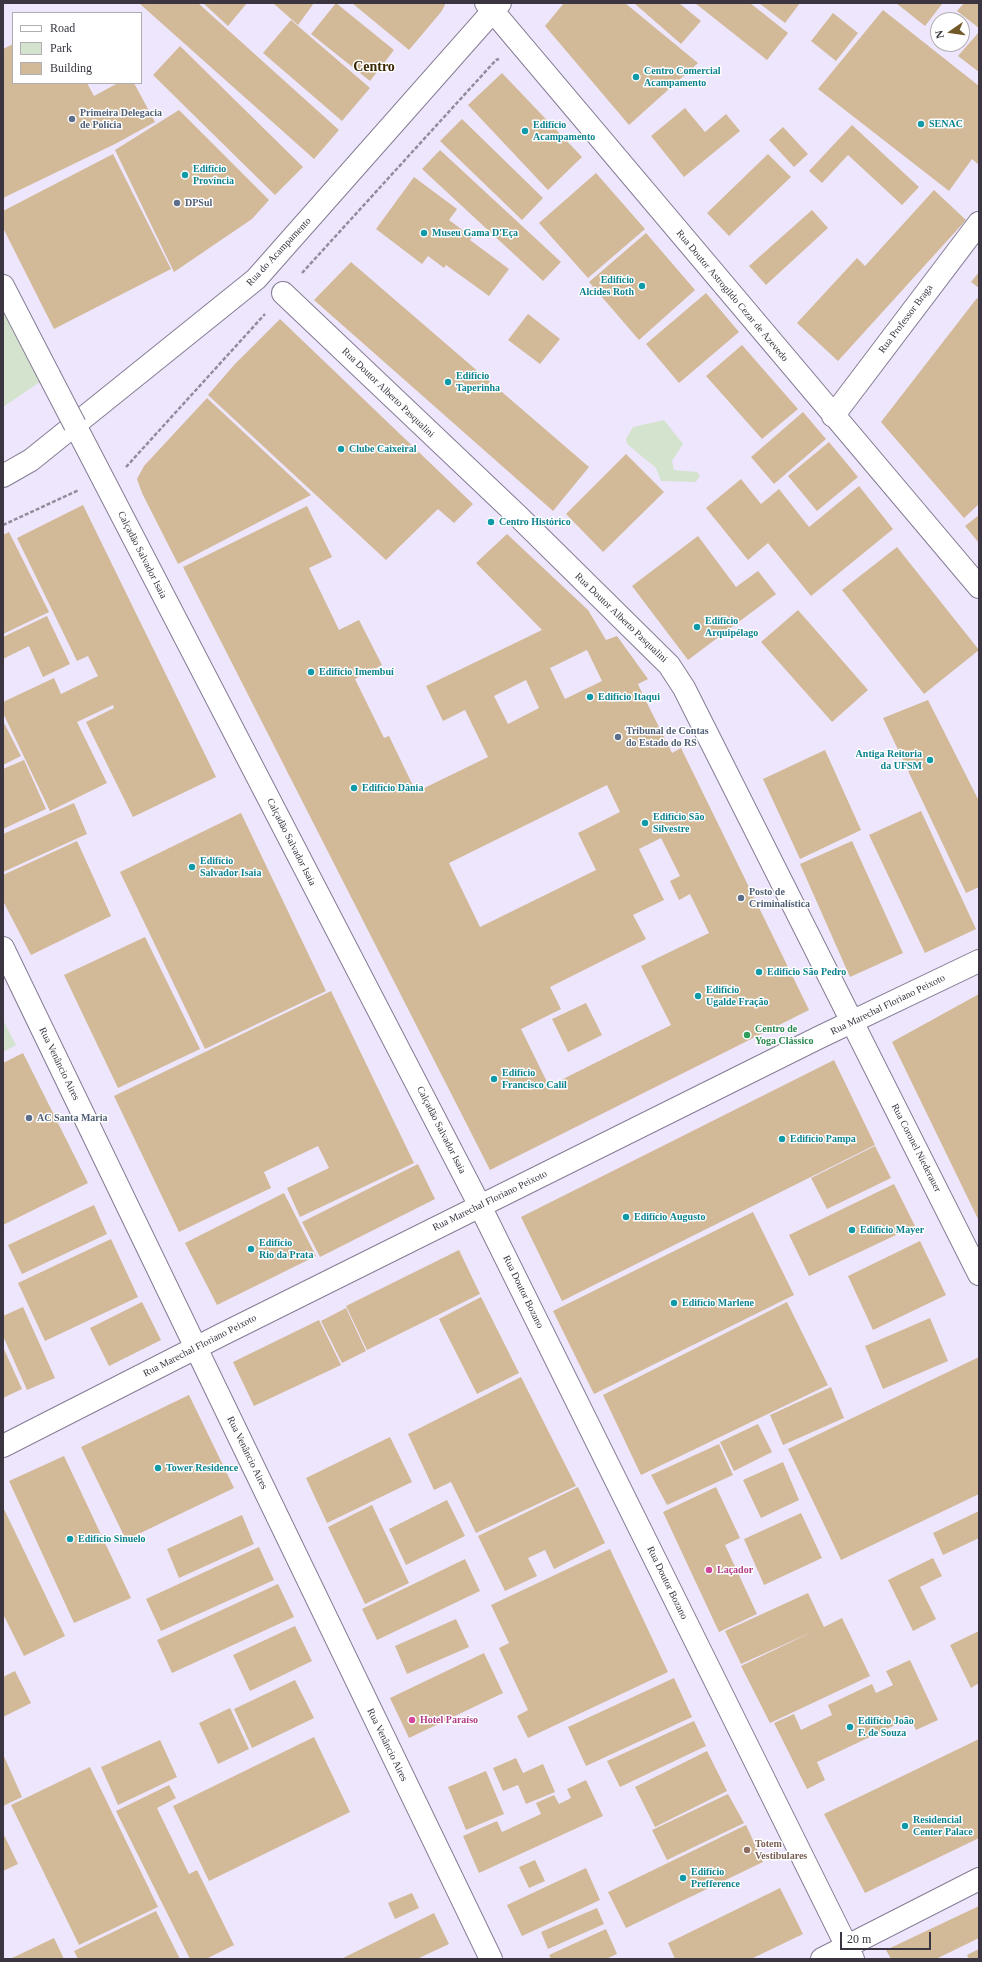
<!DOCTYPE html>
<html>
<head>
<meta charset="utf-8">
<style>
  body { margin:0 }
  #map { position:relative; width:982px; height:1962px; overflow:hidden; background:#eee6fc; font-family:Georgia,serif }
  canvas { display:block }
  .frame { position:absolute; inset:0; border:4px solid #3a3540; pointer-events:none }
  .legend { position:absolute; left:12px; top:12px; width:130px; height:72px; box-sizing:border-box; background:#fff; border:1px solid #b0aeb3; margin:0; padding:5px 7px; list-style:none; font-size:12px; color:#3a3540 }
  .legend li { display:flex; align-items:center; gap:8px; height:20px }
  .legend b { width:20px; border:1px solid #b0aeb3 }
  .north { position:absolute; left:930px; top:12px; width:40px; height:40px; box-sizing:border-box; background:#fff; border:1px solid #b0aeb3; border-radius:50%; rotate:257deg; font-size:11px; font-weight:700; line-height:16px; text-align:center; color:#3a3540 }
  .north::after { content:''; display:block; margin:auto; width:14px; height:18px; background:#705829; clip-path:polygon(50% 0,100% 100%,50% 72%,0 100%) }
  .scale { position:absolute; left:840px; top:1932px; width:91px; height:18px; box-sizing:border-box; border:2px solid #3a3540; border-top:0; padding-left:5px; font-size:12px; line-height:14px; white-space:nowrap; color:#3a3540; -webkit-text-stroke:3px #fff; paint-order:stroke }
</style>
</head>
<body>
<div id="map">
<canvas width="982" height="1962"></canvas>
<div class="frame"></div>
<ul class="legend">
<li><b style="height:5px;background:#fff"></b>Road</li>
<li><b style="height:11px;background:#d4e3cd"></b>Park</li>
<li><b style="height:11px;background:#d2b998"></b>Building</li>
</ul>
<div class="north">N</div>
<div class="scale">20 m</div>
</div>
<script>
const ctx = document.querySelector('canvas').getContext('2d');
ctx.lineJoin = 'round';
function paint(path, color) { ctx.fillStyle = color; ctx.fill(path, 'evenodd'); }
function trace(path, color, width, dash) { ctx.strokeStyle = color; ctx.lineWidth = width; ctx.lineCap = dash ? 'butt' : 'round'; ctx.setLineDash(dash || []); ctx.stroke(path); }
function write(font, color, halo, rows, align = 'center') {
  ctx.font = font + ' Georgia,serif'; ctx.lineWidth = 3; ctx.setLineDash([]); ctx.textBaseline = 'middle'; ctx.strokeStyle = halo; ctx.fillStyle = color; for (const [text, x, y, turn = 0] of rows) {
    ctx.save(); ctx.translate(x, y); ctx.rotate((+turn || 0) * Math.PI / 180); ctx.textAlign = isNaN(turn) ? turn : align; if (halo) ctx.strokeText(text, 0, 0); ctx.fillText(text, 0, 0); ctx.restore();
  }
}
const green = new Path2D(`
  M3,270l53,101 -53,36z
  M664,420l19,24 -11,17 2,9 23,2 3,3 -4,7 -35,-1 -5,-13 -29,-24 -1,-5 7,-12z
  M3,1020l13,25 -13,7z`);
const building = new Path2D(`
  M141,3h57l141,127 -25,29 -174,-155z
  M203,3h44l-19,23z
  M273,3h41l-16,22z
  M336,3l58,47 -24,31 -59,-47z
  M352,3h92l1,2 -4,7 -32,38z
  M564,3h61l73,60 -69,62 -84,-99z
  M634,3h45l22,18 -20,23z
  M695,3h55l38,30 -21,27z
  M759,3h41l-15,20z
  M896,3h44l2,1 -17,22z
  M964,3h15v25l-22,-17z
  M883,10l96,76v79l-7,-6 -23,32 -131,-102z
  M833,13l25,20 -22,28 -25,-20z
  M291,20l79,68 -28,33 -79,-68z
  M979,32v40l-21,-16z
  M13,44v39h74l7,13 24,-13h16l21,39 -38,21 -114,55v-149z
  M180,46l123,121 -28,28 -122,-120z
  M502,73l80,84 -34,33 -80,-85z
  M685,108l20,24 21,-18 14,17 -56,46 -33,-41z
  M179,110l90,90 -17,19 -78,53 -59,-122z
  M462,119l81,79 -21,22 -82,-79z
  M852,125l67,62 -17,18 -54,-50 -26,28 -13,-12z
  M783,127l25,27 -14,13 -25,-27z
  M440,150l121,112 -18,19 -121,-112z
  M113,154l58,115 -117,60 -51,-101v-17z
  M768,154l23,23 -62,59 -22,-23z
  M596,173l49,56 -57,49 -49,-55z
  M414,177l43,32 -8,11 23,17 -2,3 39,29 -20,27 -43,-31 -2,3 -16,-12 -6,8 -46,-35z
  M934,190l32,30 -128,141 -41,-38 60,-65 8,8z
  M812,210l16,18 -62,57 -17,-19z
  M646,233l49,57 -56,50 -50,-58z
  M351,262l238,205 -36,44 -239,-211z
  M979,272v16l-8,-6z
  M706,293l33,39 -60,51 -33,-39z
  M977,298l2,2v204l-15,14 -83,-96z
  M528,314l32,25 -20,25 -32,-24z
  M280,319l193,185 -19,19 -16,-14 -52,51 -178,-165 27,-31z
  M742,345l56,64 -36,30 -56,-63z
  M207,398l104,97 -133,69 -36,-71 -5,-14 7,-13z
  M803,412l23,27 -52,45 -23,-27z
  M829,442l29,35 -41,34 -29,-35z
  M626,454l38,38 -61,60 -37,-38z
  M741,479l20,25 18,-15 30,38 50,-41 34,43 -82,67 -43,-53 -20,17 -42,-52z
  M83,505l133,272 -83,40 -47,-95 28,-14 -1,-3 -36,17 30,61 -57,28 -47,-98v-11l51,-24 7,16 37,-18 -10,-20 -11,5 -60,-123z
  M307,506l25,51 -23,11 30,62 20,-10 23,45 -27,14 29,59 5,-2 27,56 72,-35 -23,-47 -22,11 -17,-35 116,-56 -66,-67 31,-29 81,76 18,30 11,-4 31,43 -10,5 4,9 30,60 9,-5 128,262 -319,160 -307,-603zM587,650l15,31 -37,18 -15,-31zM526,680l13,28 -31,16 -14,-28zM607,785l13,27 -42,21 18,37 -116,57 -31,-64zM661,838l19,38 -10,5 9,19 11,-6 19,39 -68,33 30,59 -122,61 -28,-57 40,-20 -11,-22 96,-48 -13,-24 31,-15 -25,-51z
  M979,515v28l-14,-17z
  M9,532l40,80 -46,22v-99z
  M698,536l38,51 22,-16 18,23 -88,66 -56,-74z
  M897,547l82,103 -55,44 -82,-104z
  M798,610l70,80 -36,32 -71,-80z
  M47,616l23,48 -27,13 -14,-31 -26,13v-22z
  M928,700l51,101v86l-13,6 -83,-175z
  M3,721l18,35 -18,9z
  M825,750l36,80 -61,29 -37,-80z
  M24,760l22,49 -43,20v-60z
  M74,803l13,31 -84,38v-38z
  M921,811l55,118 -51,24 -56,-118z
  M241,813l85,178 -121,58 -85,-177z
  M77,841l34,75 -80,39 -28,-54v-26z
  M852,841l51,112 -53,24 -50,-113z
  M145,937l55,112 -82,39 -54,-113z
  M331,991l83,172 -114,54 -13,-29 42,-20 -11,-22 -54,26 7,16 -92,44 -65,-136z
  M979,994v227l-87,-179z
  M586,1003l16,32 -34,17 -16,-33z
  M23,1053l65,130 -85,42v-162z
  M834,1060l41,85 -313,156 -41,-84z
  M875,1146l16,32 -64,31 -16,-31z
  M418,1164l17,35 -115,58 -18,-35z
  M894,1184l21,42 -106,50 -20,-41z
  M284,1193l32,63 -99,49 -32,-62z
  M94,1205l13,29 -85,40 -14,-29z
  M753,1212l41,83 -200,99 -41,-83z
  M111,1239l27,58 -93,44 -27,-58z
  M920,1241l26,54 -73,35 -25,-54z
  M459,1250l21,44 -113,56 -21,-44z
  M481,1297l38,76 -42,21 -38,-75z
  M142,1302l19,38 -52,26 -19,-38z
  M787,1302l41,83 -187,90 -38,-80z
  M23,1307l32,71 -28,12 -24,-54v-20z
  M346,1308l20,43 -24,12 -21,-42z
  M930,1318l18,43 -65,28 -18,-43z
  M319,1320l22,45 -87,41 -21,-44z
  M3,1347l19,42 -19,9z
  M979,1357v137l-138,66 -53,-111z
  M521,1377l55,109 -100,47 -25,-51 -17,8 -26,-56z
  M831,1387l13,31 -61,27 -13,-30z
  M189,1395l45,93 -108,52 -45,-93z
  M758,1424l14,28 -38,19 -14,-29z
  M390,1437l22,45 -85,41 -21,-45z
  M719,1444l14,31 -66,30 -16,-30z
  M64,1456l67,142 -57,25 -65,-142z
  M783,1462l16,38 -38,18 -18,-38z
  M578,1487l27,56 -51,26 -9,-19 -17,8 9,18 -32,15 -27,-55z
  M716,1487l24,51 -15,7 32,69 -38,18 -56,-120z
  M447,1500l18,36 -59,29 -17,-36z
  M372,1505l37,78 -44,21 -37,-77z
  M3,1507l62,129 -41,20 -21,-42z
  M979,1511v27l-36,17 -10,-22z
  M801,1513l21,45 -58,27 -20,-46z
  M242,1515l12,29 -75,34 -12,-29z
  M259,1547l15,33 -113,51 -15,-32z
  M610,1549l58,123 -140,66 -11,-22 11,-6 -29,-62 10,-5 -18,-38z
  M933,1558l9,18 -22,11 16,32 -23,12 -25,-51z
  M465,1559l15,32 -103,49 -15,-31z
  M278,1584l16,33 -122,56 -15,-33z
  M808,1593l16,34 18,-9 28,58 -100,47 -29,-57 73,-35 -73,33 -16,-33z
  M456,1619l13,28 -62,27 -12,-28z
  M295,1626l17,35 -62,30 -17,-36z
  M979,1631v52l-8,5 -21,-43z
  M484,1653l19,40 -94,45 -19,-40z
  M910,1660l28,60 -22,10 -6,-12 -93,44 8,18 -18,9 -33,-66 20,-9 7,16 31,-15 -4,-10 44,-21 4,9 17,-8 -7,-14z
  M15,1671l16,32 -28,14v-40z
  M674,1678l18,39 -106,49 -18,-39z
  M295,1680l19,38 -62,30 -18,-39z
  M230,1708l19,41 -31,15 -19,-41z
  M694,1721l12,25 -86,41 -13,-26z
  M314,1737l36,75 -141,69 -36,-75z
  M979,1739v99l-114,55 -41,-79z
  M160,1740l17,37 -59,28 -17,-38z
  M707,1751l20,40 -72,36 -20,-40z
  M3,1754l19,43 -19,9z
  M516,1758l7,15 20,-9 12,28 -29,12 -8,-19 -15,6 -10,-23z
  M90,1767l68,140 -79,38 -68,-140z
  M486,1771l18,43 -38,16 -18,-43z
  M586,1780l17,36 -124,57 -16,-37 34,-15 5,11 39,-18 -5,-11 18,-8 5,9 12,-6 -4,-9z
  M169,1785l7,13 -19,10 32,66 8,-4 37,75 -28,14h-16l-74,-148z
  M728,1794l16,29 -77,37 -15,-30z
  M746,1825l17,37 -137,66 -18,-36z
  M3,1833l15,31 -15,7z
  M535,1860l10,21 -16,7 -10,-21z
  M586,1868l14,32 -78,36 -15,-31z
  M780,1888l23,46 -52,25h-76l-7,-16z
  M412,1893l7,15 -24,11 -7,-16z
  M979,1906v32l-43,21h-45l-5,-9z
  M597,1908l7,16 -56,25 -7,-17z
  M156,1911l24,48h-102l-4,-8z
  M434,1913l15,31 -32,15h-76z
  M606,1929l11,25 -11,5h-55l-2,-4z
  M54,1938l10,21h-54z
  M979,1949v10h-10l-2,-4z`);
const path = new Path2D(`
  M302,273l194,-213 3,-1
  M126,467l139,-153
  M3,525l76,-35`);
const minor = new Path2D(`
  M486,3l493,584
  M3,286l46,89
  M283,293l235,223 151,149 15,23 295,586
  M833,416l146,-193
  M75,425l405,781 373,753
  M3,476l28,-16 225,-181 244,-276
  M3,948l488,1011
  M3,1446l218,-111 599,-298 159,-76
  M822,1959l157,-80`);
const minorBridge = new Path2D(`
  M49,375l26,50`);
const markers = [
  [636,77,4,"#0f9aa8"],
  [72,119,4,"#5c6f8a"],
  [921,124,4,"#0f9aa8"],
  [525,131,4,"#0f9aa8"],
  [185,175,4,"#0f9aa8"],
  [177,203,4,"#5c6f8a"],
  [424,233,4,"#0f9aa8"],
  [642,286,4,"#0f9aa8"],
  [448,382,4,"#0f9aa8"],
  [341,449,4,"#0f9aa8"],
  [491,522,4,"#0f9aa8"],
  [697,627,4,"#0f9aa8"],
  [311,672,4,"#0f9aa8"],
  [590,697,4,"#0f9aa8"],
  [618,737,4,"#5c6f8a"],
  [930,760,4,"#0f9aa8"],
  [354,788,4,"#0f9aa8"],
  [645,823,4,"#0f9aa8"],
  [192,867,4,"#0f9aa8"],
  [741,898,4,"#5c6f8a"],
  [759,972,4,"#0f9aa8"],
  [698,996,4,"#0f9aa8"],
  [747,1035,4,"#2e9e5b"],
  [494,1079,4,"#0f9aa8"],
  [29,1118,4,"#5c6f8a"],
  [782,1139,4,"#0f9aa8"],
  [626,1217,4,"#0f9aa8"],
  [852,1230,4,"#0f9aa8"],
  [251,1249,4,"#0f9aa8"],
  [674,1303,4,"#0f9aa8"],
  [158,1468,4,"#0f9aa8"],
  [70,1539,4,"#0f9aa8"],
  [709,1570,4,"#d1479c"],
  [412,1720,4,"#d1479c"],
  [850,1727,4,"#0f9aa8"],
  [905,1826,4,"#0f9aa8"],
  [747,1850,4,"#8d6e63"],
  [683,1878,4,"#0f9aa8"]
];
const cultureNames = [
  ["Centro Comercial",644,71],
  ["Acampamento",644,83],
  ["SENAC",929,124],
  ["Edifício",533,125],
  ["Acampamento",533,137],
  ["Edifício",193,169],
  ["Província",193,181],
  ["Museu Gama D'Eça",432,233],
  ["Edifício",634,280,"right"],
  ["Alcides Roth",634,292,"right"],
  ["Edifício",456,376],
  ["Taperinha",456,388],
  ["Clube Caixeiral",349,449],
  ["Centro Histórico",499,522],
  ["Edifício",705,621],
  ["Arquipélago",705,633],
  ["Edifício Imembuí",319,672],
  ["Edifício Itaqui",598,697],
  ["Antiga Reitoria",922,754,"right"],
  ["da UFSM",922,766,"right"],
  ["Edifício Dânia",362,788],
  ["Edifício São",653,817],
  ["Silvestre",653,829],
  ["Edifício",200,861],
  ["Salvador Isaia",200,873],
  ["Edifício São Pedro",767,972],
  ["Edifício",706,990],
  ["Ugalde Fração",706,1002],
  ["Edifício",502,1073],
  ["Francisco Calil",502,1085],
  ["Edifício Pampa",790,1139],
  ["Edifício Augusto",634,1217],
  ["Edifício Mayer",860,1230],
  ["Edifício",259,1243],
  ["Rio da Prata",259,1255],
  ["Edifício Marlene",682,1303],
  ["Tower Residence",166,1468],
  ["Edifício Sinuelo",78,1539],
  ["Edifício João",858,1721],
  ["F. de Souza",858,1733],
  ["Residencial",913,1820],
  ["Center Palace",913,1832],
  ["Edifício",691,1872],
  ["Prefference",691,1884]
];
const serviceNames = [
  ["Primeira Delegacia",80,113],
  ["de Polícia",80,125],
  ["DPSul",185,203],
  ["Tribunal de Contas",626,731],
  ["do Estado do RS",626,743],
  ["Posto de",749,892],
  ["Criminalística",749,904],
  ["AC Santa Maria",37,1118]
];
const streetNames = [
  ["Rua do Acampamento",279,252,-47],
  ["Rua Doutor Astrogildo Cezar de Azevedo",732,296,50],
  ["Rua Professor Braga",906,319,-53],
  ["Rua Doutor Alberto Pasqualini",388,393,44],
  ["Calçadão Salvador Isaia",142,555,63],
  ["Rua Doutor Alberto Pasqualini",621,618,44],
  ["Calçadão Salvador Isaia",291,842,63],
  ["Rua Marechal Floriano Peixoto",888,1005,-26],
  ["Rua Venâncio Aires",59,1064,64],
  ["Calçadão Salvador Isaia",441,1130,63],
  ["Rua Coronel Niederauer",916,1148,63],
  ["Rua Marechal Floriano Peixoto",490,1201,-26],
  ["Rua Doutor Bozano",523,1292,64],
  ["Rua Marechal Floriano Peixoto",200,1346,-27],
  ["Rua Venâncio Aires",247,1453,64],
  ["Rua Doutor Bozano",667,1583,64],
  ["Rua Venâncio Aires",387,1745,64]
];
const leisureNames = [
  ["Centro de",755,1029],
  ["Yoga Clássico",755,1041]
];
const hotelNames = [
  ["Laçador",717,1570],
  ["Hotel Paraíso",420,1720]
];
const educationNames = [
  ["Totem",755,1844],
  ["Vestibulares",755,1856]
];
const districtNames = [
  ["Centro",374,67]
];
paint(green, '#d4e3cd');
paint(building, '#d2b998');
trace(minor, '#867c95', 24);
trace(path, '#928c9c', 2.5, [4, 2]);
trace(minor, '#fff', 22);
trace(minorBridge, '#867c95', 24, []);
trace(minorBridge, '#fff', 22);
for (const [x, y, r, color] of markers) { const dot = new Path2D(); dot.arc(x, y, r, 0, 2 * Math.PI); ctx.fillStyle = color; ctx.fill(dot); trace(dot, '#fff', 1.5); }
write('bold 10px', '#0d838f', '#fff', cultureNames, 'left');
write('bold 10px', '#4e5e75', '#fff', serviceNames, 'left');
write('10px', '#3a3540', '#fff', streetNames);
write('bold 10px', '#27864d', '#fff', leisureNames, 'left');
write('bold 10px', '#b23c85', '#fff', hotelNames, 'left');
write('bold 10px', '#785e54', '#fff', educationNames, 'left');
write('bold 14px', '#3a2800', '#fff', districtNames);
</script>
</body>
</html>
